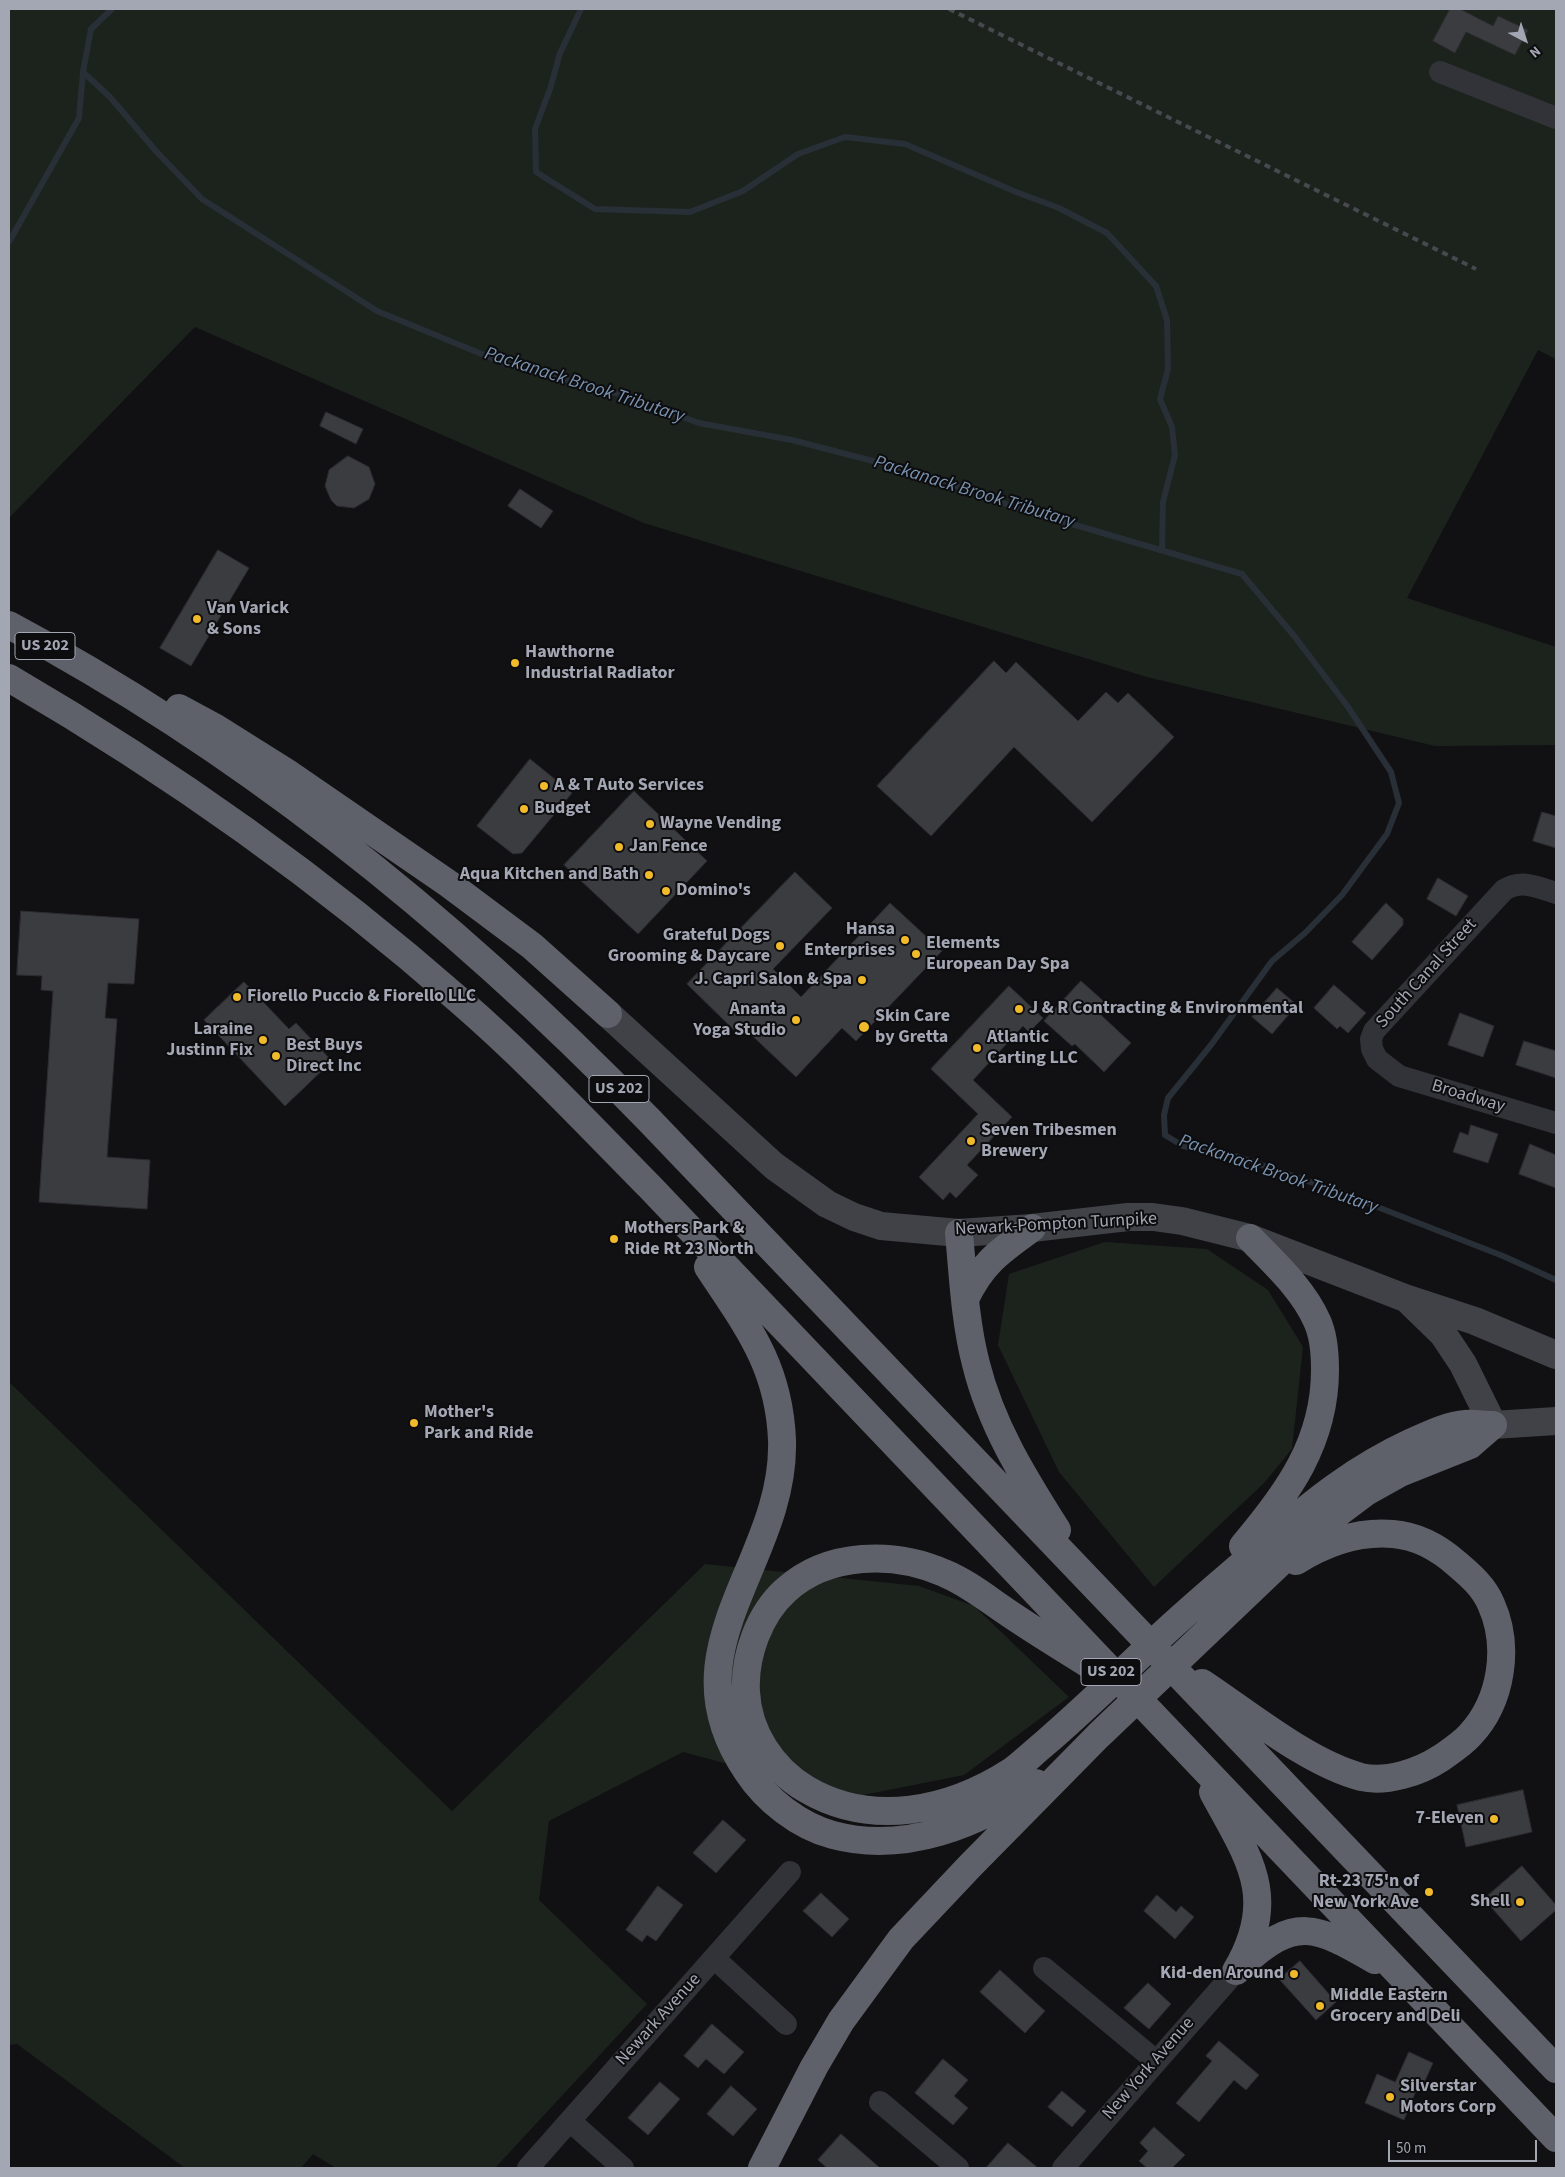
<!DOCTYPE html>
<html>
<head>
<meta charset="utf-8">
<style>
  body { margin:0 }
  #map { position:relative; width:1565px; height:2177px; overflow:hidden; background:#111113; font-family:"Source Sans 3",sans-serif }
  canvas { display:block }
  .frame { position:absolute; inset:0; border:10px solid #a3a7b4; pointer-events:none }
  .north { position:absolute; left:1500px; top:15px; width:50px; height:50px; -webkit-text-stroke:4px #0d0c0e; paint-order:stroke; rotate:140deg; font-size:14px; font-weight:700; line-height:20px; text-align:center; color:#a3a7b4 }
  .north::after { content:''; display:block; margin:auto; width:18px; height:22px; background:#a3a7b4; clip-path:polygon(50% 0,100% 100%,50% 72%,0 100%) }
  .scale { position:absolute; left:1388px; top:2140px; width:149px; height:22px; box-sizing:border-box; border:2px solid #a3a7b4; border-top:0; padding-left:6px; font-size:15px; line-height:18px; white-space:nowrap; color:#a3a7b4; -webkit-text-stroke:4px #0d0c0e; paint-order:stroke }
</style>
</head>
<body>
<div id="map">
<canvas width="1565" height="2177"></canvas>
<div class="frame"></div>
<div class="north">N</div>
<div class="scale">50 m</div>
</div>
<script>
const ctx = document.querySelector('canvas').getContext('2d');
ctx.lineJoin = 'round';
function paint(path, color) { ctx.fillStyle = color; ctx.fill(path, 'evenodd'); }
function trace(path, color, width, dash) { ctx.strokeStyle = color; ctx.lineWidth = width; ctx.lineCap = dash ? 'butt' : 'round'; ctx.setLineDash(dash || []); ctx.stroke(path); }
function write(font, color, halo, rows, align = 'center') {
  ctx.font = font + ' "Source Sans 3",sans-serif'; ctx.lineWidth = 4; ctx.setLineDash([]); ctx.textBaseline = 'middle'; ctx.strokeStyle = halo; ctx.fillStyle = color; for (const [text, x, y, turn = 0] of rows) {
    ctx.save(); ctx.translate(x, y); ctx.rotate((+turn || 0) * Math.PI / 180); ctx.textAlign = isNaN(turn) ? turn : align; if (halo) ctx.strokeText(text, 0, 0); ctx.fillText(text, 0, 0); ctx.restore();
  }
}
const green = new Path2D(`
  M9,9h1547v350l-18,-9 -131,248 149,49v98l-121,1 -288,-69 -503,-154 -449,-196 -186,191z
  M1105,1242l102,7 61,41 35,57 -11,102 -28,34 -110,104 -95,-115 -61,-127 11,-71z
  M9,1382l443,429 253,-247 214,22 55,20 95,91 -105,78 -111,22 -170,-45 -134,69 -10,79 108,104 -152,164h-159l-23,-14 -12,14h-116l-168,-124 -8,1z`);
const stream = new Path2D(`
  M581,9l-21,44 -10,36 -15,40 1,43 59,37 95,3 53,-21 55,-37 47,-17 60,7 111,48 43,16 48,25 49,53 11,34 1,49 -8,30 12,28 3,28 -12,47 -1,48
  M83,72l27,25 45,53 47,49 175,112 129,53 113,30 80,29 93,17 131,34 91,33 228,67 53,63 53,70 43,65 8,31 -12,31 -45,61 -37,38 -33,28 -61,84 -43,53 -4,17 1,20 18,11 56,11 100,35 164,64 53,24
  M9,242l70,-124 4,-46 8,-43 21,-20`);
const building = new Path2D(`
  M1450,9h10l33,17 5,-10 30,14 -13,25 -49,-23 -11,21 -22,-12z
  M326,412l37,17 -7,15 -36,-18z
  M348,456l21,11 6,17 -6,15 -15,9 -17,-2 -6,-6 -6,-14 4,-16z
  M520,489l33,22 -12,17 -33,-22z
  M218,550l31,18 -58,98 -31,-18z
  M994,661l12,12 10,-11 62,59 28,-29 12,11 10,-10 46,44 -82,85 -78,-75 -83,89 -54,-50z
  M530,759l42,34 -50,60 -9,1 -36,-28z
  M634,791l73,70 -69,73 -74,-69z
  M1542,812l14,4v32l-23,-7z
  M795,872l37,36 -59,61 28,28 89,-94 52,48 -86,90 -14,-13 -46,49 -52,-49 -6,6 -51,-50z
  M1438,878l30,18 -12,20 -29,-17z
  M1386,903l17,16v6l-31,35 -20,-18z
  M21,911l118,8 -5,65 -26,-1 -3,35 12,1 -10,138 43,3 -3,49 -108,-7 14,-211 -12,-1 1,-14 -25,-1z
  M1081,981l28,25 -8,9 30,28 -27,29 -29,-28 -3,2 -28,-25z
  M244,982l45,47 7,-6 36,38 -47,45 -81,-86z
  M1334,985l32,28 -18,20 -8,-7 -3,3 -23,-21z
  M1009,986l34,32 -14,14 -6,-6 -50,54 39,37 -45,48 11,10 -22,23 -6,-6 -7,8 -24,-23 59,-63 -47,-45z
  M1277,988l20,17 -25,29 -20,-17z
  M1460,1013l34,13 -11,31 -35,-12z
  M1524,1041l32,10v27l-40,-13z
  M1471,1125l27,9 -10,29 -35,-11 7,-20 8,3z
  M1530,1144l26,11v33l-37,-14z
  M1523,1790l9,42 -66,15 -9,-42z
  M723,1820l23,20 -30,33 -23,-20z
  M1522,1866l34,39v5l-35,31 -37,-42z
  M658,1886l25,19 -27,36 -9,-6 -5,7 -16,-12z
  M821,1893l28,26 -17,18 -29,-26z
  M1157,1895l19,17 5,-6 13,11 -19,22 -31,-28z
  M1300,1961l36,41 -20,18 -37,-41z
  M1000,1970l45,41 -20,22 -45,-41z
  M1148,1983l23,21 -22,25 -25,-21z
  M712,2024l32,28 -20,22 -18,-15 -8,9 -14,-12z
  M1219,2041l40,34 -13,15 -12,-10 -35,42 -23,-19 36,-42 -6,-5z
  M1409,2052l24,11 -9,20 -4,-2 -16,39 -39,-17 12,-29 18,8z
  M943,2059l25,21 -14,16 14,12 -15,17 -38,-32z
  M660,2082l20,17 -32,36 -20,-17z
  M731,2086l26,23 -24,27 -26,-22z
  M1062,2091l24,20 -14,16 -24,-20z
  M1154,2127l31,28 -13,13h-25l-8,-7 9,-10 -8,-8z
  M841,2134l39,34h-53l-9,-8z
  M1008,2143l30,25h-52z`);
const street = new Path2D(`
  M1440,72l116,46
  M1556,893c-19,-6 -34,-14 -52,-3l-130,141 -3,8 1,10 5,10 22,17 157,47
  M714,1958l72,66
  M1044,1968l112,93
  M880,2102l78,66
  M570,2121l53,47
  M528,2168l262,-296
  M1063,2168l173,-197`);
const secondary = new Path2D(`
  M608,1014l166,152 53,38 27,13 27,9 78,7 73,-5 96,-11h25l29,4 68,17 155,60 70,23 81,34
  M1410,1302l33,32 20,30 30,61 63,-4`);
const highway = new Path2D(`
  M9,625c240,128 453,302 641,496l906,948
  M9,678c163,95 310,199 451,323 67,58 127,122 189,185l907,952
  M179,708l37,20 70,44 163,112 83,62 76,68
  M959,1233c4,43 6,89 17,131 15,61 48,114 81,166
  M708,1267c39,59 71,99 74,173 4,123 -119,208 -35,331 19,29 52,55 86,64 71,19 146,-10 203,-52
  M965,1299c17,-36 35,-48 67,-71
  M1243,1546c45,-53 82,-104 82,-176 0,-16 -1,-34 -8,-49 -14,-32 -42,-57 -67,-83
  M1093,1667c-30,-19 -60,-37 -89,-57 -19,-13 -38,-28 -60,-37 -50,-22 -116,-21 -158,17 -27,24 -42,66 -40,102 2,40 26,77 60,97 66,39 144,22 206,-18 11,-8 21,-18 32,-27 36,-31 69,-63 103,-95 39,-38 81,-72 121,-107 46,-41 88,-74 144,-100 16,-7 36,-17 53,-18 9,-1 19,1 28,1
  M1202,1683c47,31 106,80 159,94 25,6 59,-5 80,-19 10,-7 21,-14 29,-23 32,-34 40,-89 21,-131 -7,-17 -21,-29 -34,-40 -18,-16 -39,-28 -64,-30 -34,-3 -68,9 -97,27
  M1213,1792c35,65 67,105 23,179
  M1241,1966c54,-51 75,-40 134,-6
  M762,2168l52,-101 27,-46 60,-82 69,-73 129,-131 211,-201 56,-42 34,-19 70,-28 23,-20`);
const rail = new Path2D(`
  M949,9l527,260`);
const markers = [
  [197,619,5,"#f1ba2b"],
  [515,663,5,"#f1ba2b"],
  [544,786,5,"#f1ba2b"],
  [524,809,5,"#f1ba2b"],
  [650,824,5,"#f1ba2b"],
  [619,847,5,"#f1ba2b"],
  [649,875,5,"#f1ba2b"],
  [666,891,5,"#f1ba2b"],
  [905,940,5,"#f1ba2b"],
  [780,946,5,"#f1ba2b"],
  [916,954,5,"#f1ba2b"],
  [862,980,5,"#f1ba2b"],
  [237,997,5,"#f1ba2b"],
  [1019,1009,5,"#f1ba2b"],
  [796,1020,5,"#f1ba2b"],
  [864,1027,6,"#f1ba2b"],
  [263,1040,5,"#f1ba2b"],
  [977,1048,5,"#f1ba2b"],
  [276,1056,5,"#f1ba2b"],
  [971,1141,5,"#f1ba2b"],
  [614,1239,5,"#f1ba2b"],
  [414,1423,5,"#f1ba2b"],
  [1494,1819,5,"#f1ba2b"],
  [1429,1892,5,"#f1ba2b"],
  [1520,1902,5,"#f1ba2b"],
  [1294,1974,5,"#f1ba2b"],
  [1320,2006,5,"#f1ba2b"],
  [1390,2097,5,"#f1ba2b"]
];
const shields = [
  [45,646,60],
  [619,1089,60],
  [1111,1672,60]
];
const shieldNames = [
  ["US 202",45,646],
  ["US 202",619,1089],
  ["US 202",1111,1672]
];
const poiNames = [
  ["Van Varick",207,609],
  ["& Sons",207,630],
  ["Hawthorne",525,653],
  ["Industrial Radiator",525,674],
  ["A & T Auto Services",554,786],
  ["Budget",534,809],
  ["Wayne Vending",660,824],
  ["Jan Fence",629,847],
  ["Aqua Kitchen and Bath",639,875,"right"],
  ["Domino's",676,891],
  ["Hansa",895,930,"right"],
  ["Enterprises",895,951,"right"],
  ["Grateful Dogs",770,936,"right"],
  ["Grooming & Daycare",770,957,"right"],
  ["Elements",926,944],
  ["European Day Spa",926,965],
  ["J. Capri Salon & Spa",852,980,"right"],
  ["Fiorello Puccio & Fiorello LLC",247,997],
  ["J & R Contracting & Environmental",1029,1009],
  ["Ananta",786,1010,"right"],
  ["Yoga Studio",786,1031,"right"],
  ["Skin Care",875,1017],
  ["by Gretta",875,1038],
  ["Laraine",253,1030,"right"],
  ["Justinn Fix",253,1051,"right"],
  ["Atlantic",987,1038],
  ["Carting LLC",987,1059],
  ["Best Buys",286,1046],
  ["Direct Inc",286,1067],
  ["Seven Tribesmen",981,1131],
  ["Brewery",981,1152],
  ["Mothers Park &",624,1229],
  ["Ride Rt 23 North",624,1250],
  ["Mother's",424,1413],
  ["Park and Ride",424,1434],
  ["7-Eleven",1484,1819,"right"],
  ["Rt-23 75'n of",1419,1882,"right"],
  ["New York Ave",1419,1903,"right"],
  ["Shell",1510,1902,"right"],
  ["Kid-den Around",1284,1974,"right"],
  ["Middle Eastern",1330,1996],
  ["Grocery and Deli",1330,2017],
  ["Silverstar",1400,2087],
  ["Motors Corp",1400,2108]
];
const streetNames = [
  ["South Canal Street",1427,974,-48],
  ["Broadway",1468,1097,17],
  ["Newark-Pompton Turnpike",1056,1225,-3],
  ["Newark Avenue",659,2020,-48],
  ["New York Avenue",1149,2069,-49]
];
const waterNames = [
  ["Packanack Brook Tributary",584,386,18],
  ["Packanack Brook Tributary",974,493,17],
  ["Packanack Brook Tributary",1278,1175,19]
];
paint(green, '#1c231d');
trace(stream, '#282f36', 6);
paint(building, '#3b3c40');
trace(building, '#2c2b2f', 1);
trace(street, '#323338', 22);
trace(secondary, '#404248', 28);
trace(highway, '#5e6169', 28);
trace(rail, '#47494f', 4, [6, 5]);
for (const [x, y, r, color] of markers) { const dot = new Path2D(); dot.arc(x, y, r, 0, 2 * Math.PI); ctx.fillStyle = color; ctx.fill(dot); trace(dot, '#0d0c0e', 2); }
for (const [x, y, w] of shields) { const box = new Path2D(); box.roundRect(x - w / 2, y - 13.5, w, 27, 4); ctx.fillStyle = '#0d0c0e'; ctx.fill(box); trace(box, '#a3a7b4', 1); }
write('bold 16px', '#a3a7b4', null, shieldNames);
write('bold 18px', '#a3a7b4', '#0d0c0e', poiNames, 'left');
write('18px', '#a3a7b4', '#0d0c0e', streetNames);
write('italic 19px', '#7993af', '#0d0c0e', waterNames);
</script>
</body>
</html>
